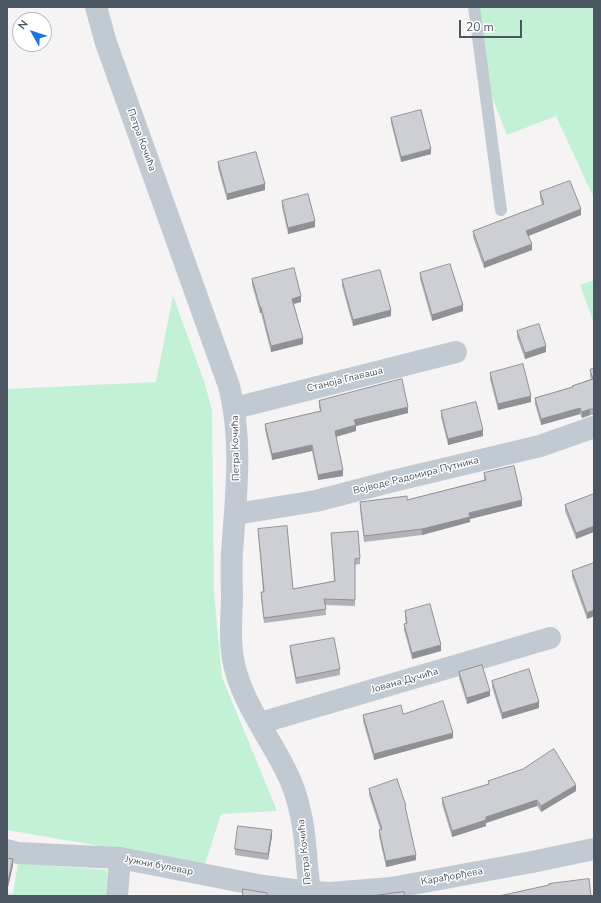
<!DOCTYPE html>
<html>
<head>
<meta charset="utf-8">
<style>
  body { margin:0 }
  #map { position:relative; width:601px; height:903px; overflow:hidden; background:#f5f3f3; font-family:"Nunito Sans",sans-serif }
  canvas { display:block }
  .frame { position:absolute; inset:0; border:8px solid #4a5661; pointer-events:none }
  .north { position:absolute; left:12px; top:12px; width:40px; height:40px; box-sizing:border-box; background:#fff; border:1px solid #b7bbc0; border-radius:50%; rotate:309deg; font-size:11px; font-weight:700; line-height:16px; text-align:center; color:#4a5661 }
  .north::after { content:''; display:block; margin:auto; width:14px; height:18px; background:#1a73e8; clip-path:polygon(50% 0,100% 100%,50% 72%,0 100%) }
  .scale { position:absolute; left:459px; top:20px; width:63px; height:18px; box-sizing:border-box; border:2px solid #4a5661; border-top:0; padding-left:5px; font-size:12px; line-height:14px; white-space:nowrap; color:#4a5661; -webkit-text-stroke:3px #fff; paint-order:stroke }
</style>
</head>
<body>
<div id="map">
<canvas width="601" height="903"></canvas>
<div class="frame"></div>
<div class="north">N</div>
<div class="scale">20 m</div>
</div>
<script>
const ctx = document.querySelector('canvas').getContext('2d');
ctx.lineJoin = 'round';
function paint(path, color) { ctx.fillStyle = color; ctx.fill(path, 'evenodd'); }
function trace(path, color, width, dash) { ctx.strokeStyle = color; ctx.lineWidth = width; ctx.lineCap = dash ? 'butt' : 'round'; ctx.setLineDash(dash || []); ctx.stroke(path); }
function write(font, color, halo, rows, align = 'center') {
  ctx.font = font + ' "Nunito Sans",sans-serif'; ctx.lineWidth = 3; ctx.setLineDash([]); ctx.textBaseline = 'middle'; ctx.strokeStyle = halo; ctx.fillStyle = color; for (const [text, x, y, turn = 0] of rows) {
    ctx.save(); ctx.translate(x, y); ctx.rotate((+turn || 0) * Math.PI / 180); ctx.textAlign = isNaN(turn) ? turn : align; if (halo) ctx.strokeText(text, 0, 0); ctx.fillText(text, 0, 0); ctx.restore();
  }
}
const green = new Path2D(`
  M474,7h120v191l-38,-82 -49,19 -26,-66z
  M594,280v43l-14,-38z
  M173,296l32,88 7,27 2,182 8,84 55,134 -56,3 -16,50 -198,-34v-441l149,-7z
  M18,863l89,7 -1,26h-99v-3l6,1z`);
const service = new Path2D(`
  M474,7l27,203`);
const minor = new Path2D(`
  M235,408l221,-56
  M236,514l80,-13 73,-19 151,-36 54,-19
  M260,723l290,-85
  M7,850l11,3 102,5 143,28 46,6 22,1 60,-5 141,-26 62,-13
  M117,896l3,-38`);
const tertiary = new Path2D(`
  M96,7l10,36 123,343c14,54 7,111 3,166 -1,16 0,32 0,48 -1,24 -3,49 4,72 10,35 33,65 49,97 16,30 20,64 22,97 1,10 3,20 2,30`);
const wall = new Path2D(`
  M391,118l40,36 -30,8 -10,-39z
  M218,162l47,28 -38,10 -9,-32z
  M540,192l41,23 -53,21 4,14 -48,18 -11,-31v-6l69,-26 -2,-7z
  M282,201l33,26 -27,7 -6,-27z
  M420,273l43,38 -31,10 -12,-42z
  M252,279l49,23 -7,2 9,40 -32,8 -10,-39h-1l-8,-28z
  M342,280l49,36 -38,10 -11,-40z
  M517,331l29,21 -21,7 -8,-22z
  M594,368v47h-4l-8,3 -2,-4 -39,11 -6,-21v-6l37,-11v-1l19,-7 -1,-3v-6z
  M490,373l41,29 -33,8 -8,-31z
  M319,401l89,12 -52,13v5l-20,6 7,39 -25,4 -6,-29 -40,9 -7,-30v-6l55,-13 -1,-4z
  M441,411l42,25 -35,9 -7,-28z
  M484,473l38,33 -52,13v3l-48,13 -58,7 -4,-34v-6l47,-2 77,-20z
  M594,494l-18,45 -11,-28v-6z
  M258,529l35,60 41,-8 -3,-48 29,25v6l-5,1v41l-30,-1 1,10 -62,8 -3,-25v-6h2z
  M594,563v53l-7,3 -15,-42v-6z
  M405,611l36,40 -29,8 -8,-29v-6h2l-1,-7z
  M290,646l50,23v6l-44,9 -6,-32z
  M459,672l31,24 -23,8 -8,-26z
  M492,681l47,27 -37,11 -10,-32z
  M403,714l50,24 -79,22 -11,-39v-6z
  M488,781l88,10 -35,21 -4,-6 -51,17v3l-34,11 -10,-33v-6l46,-14z
  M369,789l37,22 10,49 -30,7 -7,-31v-6l1,-1 -11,-34z
  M272,836l-4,24 -33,-5v-6z
  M7,858l6,7 -5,22 -1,-1z`);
const shadedWall = new Path2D(`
  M431,149v5l-30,8v-5z
  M265,184v6l-38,10v-6z
  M581,209v6l-55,22v-6z
  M315,221v6l-27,7v-6z
  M532,244v6l-48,18v-6z
  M301,296v6l-9,2v-5z
  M463,305v6l-31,10v-6z
  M260,307h1v6h-1z
  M391,310v6l-38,10v-6z
  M303,338v6l-32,8v-6z
  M546,346v6l-21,7v-6z
  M531,396v6l-33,8v-6z
  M408,407v6l-52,13v5l-21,6v-6l19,-11z
  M580,408v6l-39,11v-6z
  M590,409v6l-8,3v-6z
  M483,430v6l-35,9v-6z
  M312,445v6l-40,9v-6z
  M343,470v6l-25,4v-5z
  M522,500v6l-52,13v3l-48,13v-6l47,-16z
  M594,526v6l-18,7v-6z
  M594,610v6l-7,3v-6z
  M441,645v6l-29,8v-6z
  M490,691v5l-23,8v-6z
  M539,702v6l-37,11v-6z
  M453,733v5l-79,22v-6z
  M576,785v6l-35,21v-6z
  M537,800v6l-51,17v3l-34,11v-6l34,-14z
  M272,830v6l-4,24v-6z
  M416,855v5l-30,7v-6z
  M13,859v6l-5,22v-6z`);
const building = new Path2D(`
  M421,110l10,39 -30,8 -10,-39z
  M256,152l9,32 -38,10 -9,-32z
  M570,181l11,28 -55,22 6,13 -48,18 -11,-31 71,-27 -4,-12z
  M308,194l7,27 -27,7 -6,-27z
  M450,264l13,41 -31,10 -12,-42z
  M294,268l7,28 -9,3 11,39 -32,8 -10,-39h-1l-8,-28z
  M380,270l11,40 -38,10 -11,-40z
  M539,324l7,22 -21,7 -8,-22z
  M523,364l8,32 -33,8 -8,-31z
  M594,368v41h-4l-8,3 -2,-4 -39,11 -6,-21 38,-11 -1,-1 21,-7 -3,-9z
  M402,379l6,28 -54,13 2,5 -21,6 8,39 -25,5 -6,-30 -40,9 -7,-30 56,-13 -2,-10z
  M476,402l7,28 -35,9 -7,-28z
  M514,466l8,34 -53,13 1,4 -48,12 -58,7 -4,-34 47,-6v4l79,-20 -2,-7z
  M594,494v32l-18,7 -11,-28z
  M287,526l6,63 42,-8 -4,-48 27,-2 2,27 -5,1v41l-31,-1 2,10 -62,9 -3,-26h3l-6,-63z
  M594,563v47l-7,3 -15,-42z
  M430,604l11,41 -29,8 -8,-29 3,-1 -2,-12z
  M334,638l6,31 -44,9 -6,-32z
  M482,665l8,26 -23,7 -8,-26z
  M529,669l10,33 -37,11 -10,-32z
  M443,701l10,32 -79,21 -11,-39 38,-10 2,9z
  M554,749l22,36 -35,21 -4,-6 -51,17v3l-34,11 -10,-33 47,-14 -1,-3 35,-12z
  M397,779l9,27h-1l11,49 -30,6 -7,-31 3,-1 -13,-40z
  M238,826l34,4 -4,24 -33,-5z
  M7,858l6,1 -5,22 -1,-1z
  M589,879l2,17h-92l50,-11v-1z
  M243,889l24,4v3h-24z
  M404,892l1,4h-34z`);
const streetNames = [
  ["Петра Кочића",141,140,70],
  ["Станоја Главаша",345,380,-14],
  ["Петра Кочића",236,448,-91],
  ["Војводе Радомира Путника",416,476,-14],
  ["Јована Дучића",405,681,-16],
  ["Петра Кочића",305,852,-96],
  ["Јужни булевар",159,866,11],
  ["Карађорђева",452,877,-10]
];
paint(green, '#c3f1d5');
trace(service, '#c1cad2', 12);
trace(minor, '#c1cad2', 22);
trace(tertiary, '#c1cad2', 22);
paint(wall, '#b0b2b7');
paint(shadedWall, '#909195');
paint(building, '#cdcfd5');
trace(building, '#909195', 1);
write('10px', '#4a5661', '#fff', streetNames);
</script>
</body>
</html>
